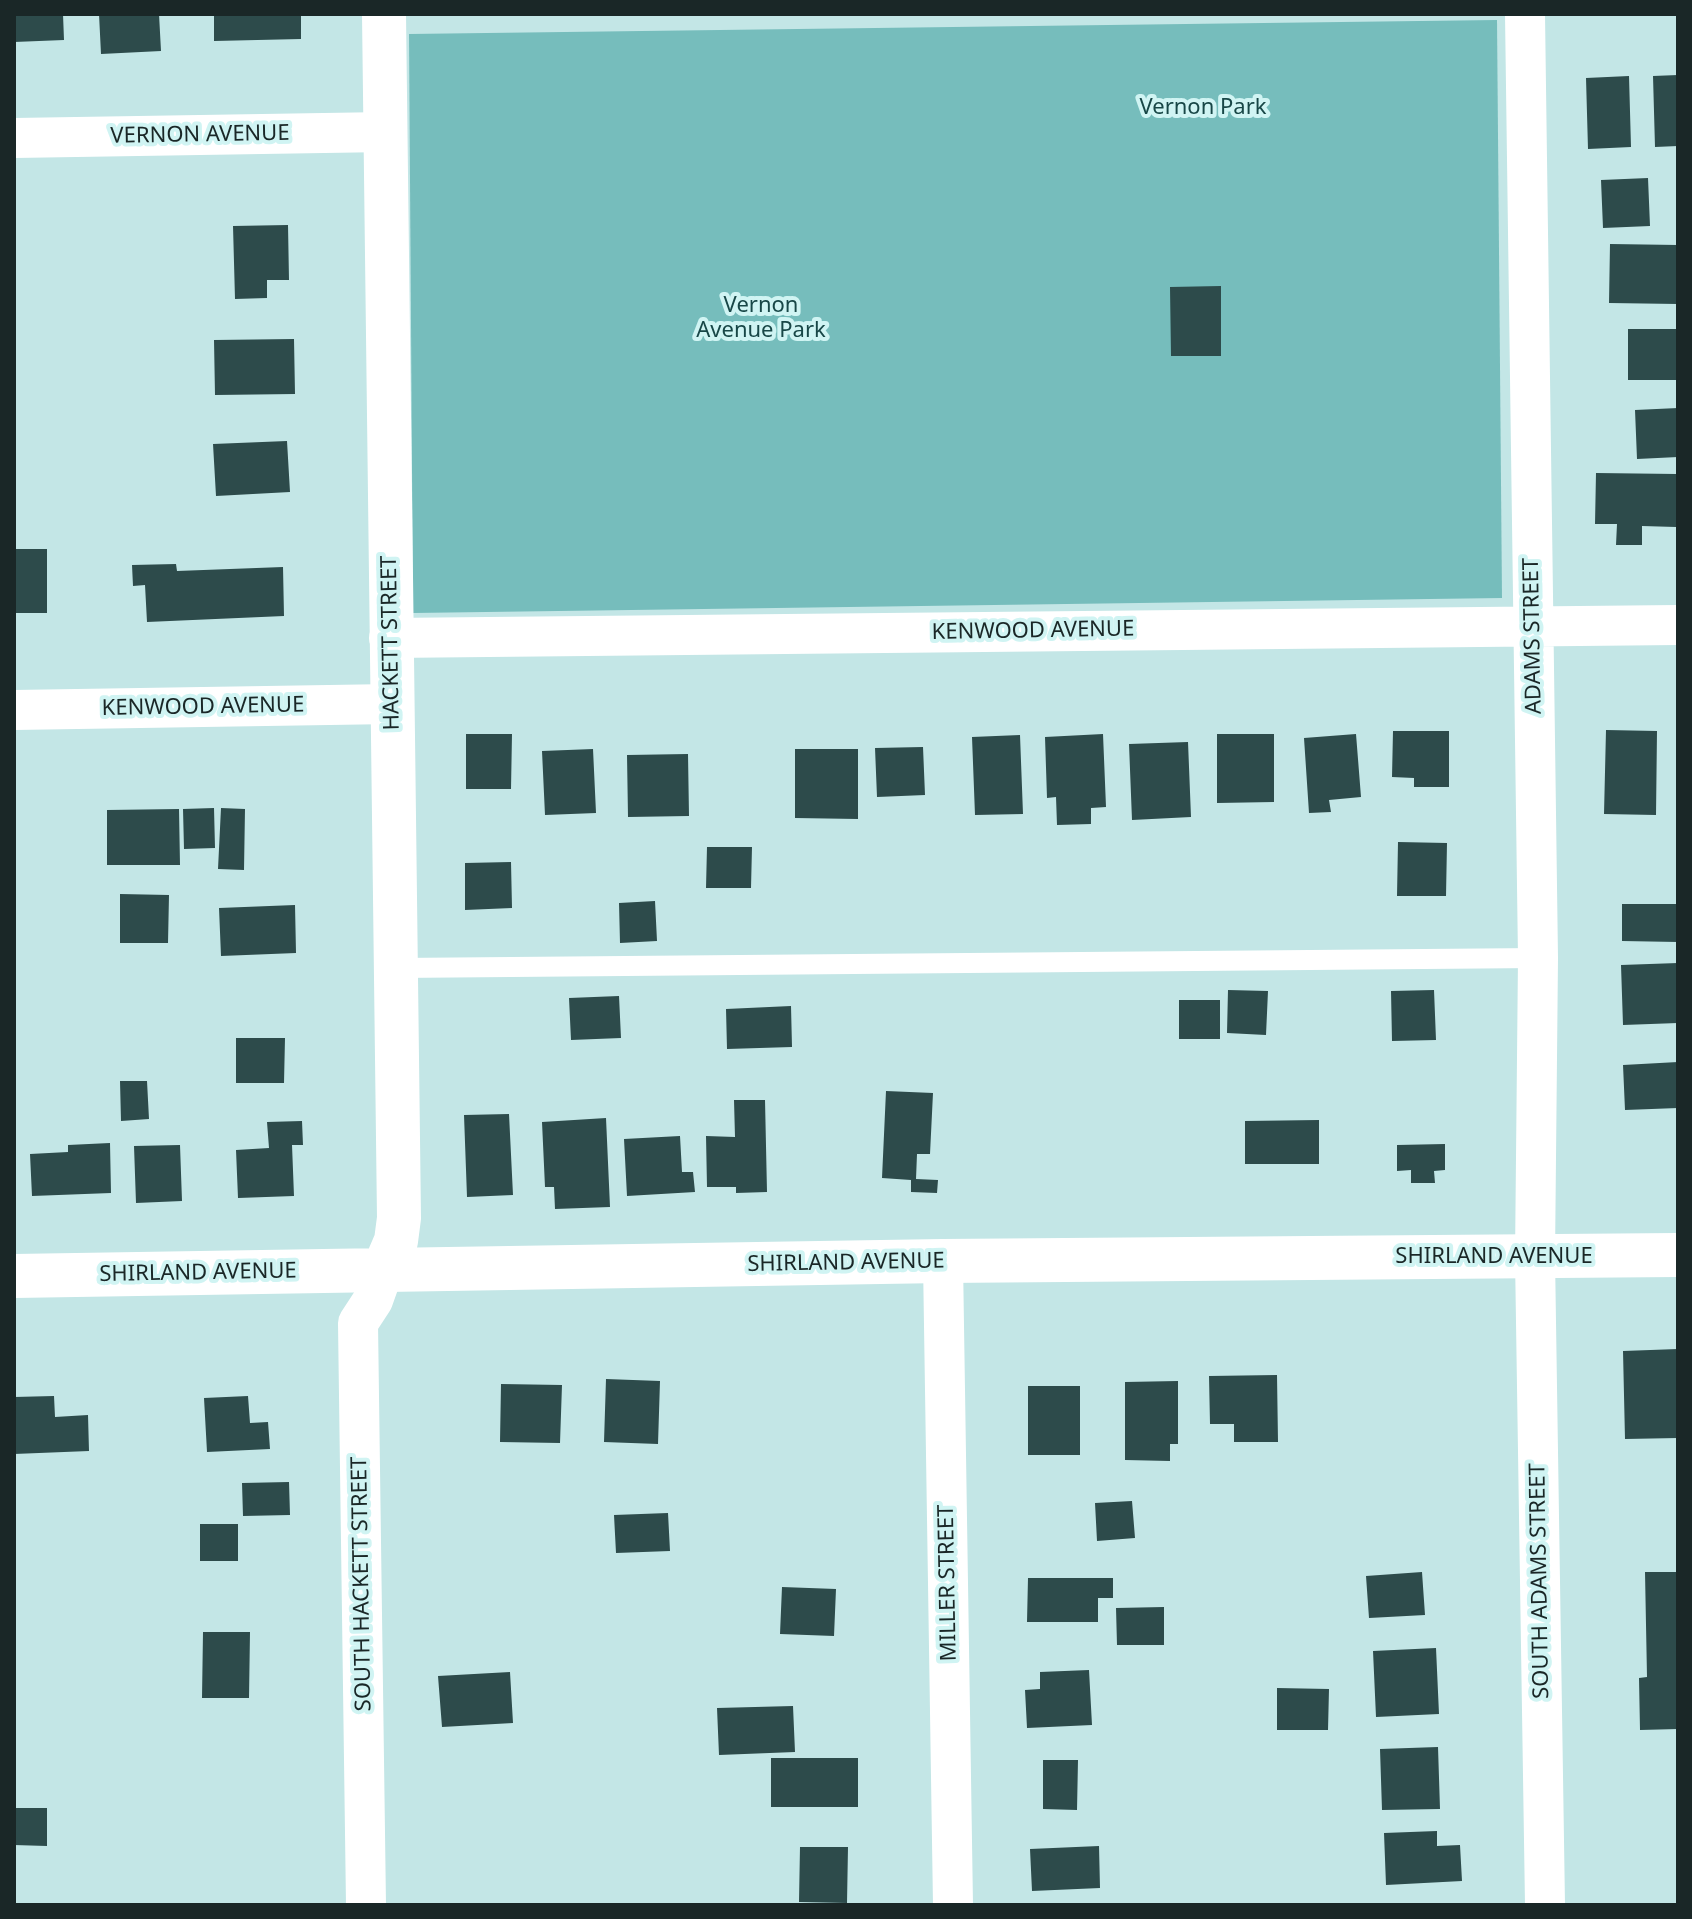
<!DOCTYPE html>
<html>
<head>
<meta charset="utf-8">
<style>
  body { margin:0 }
  #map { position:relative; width:1692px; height:1919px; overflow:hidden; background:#c3e6e6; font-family:"Noto Sans",sans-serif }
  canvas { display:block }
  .frame { position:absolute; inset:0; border:16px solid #1a2727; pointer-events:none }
</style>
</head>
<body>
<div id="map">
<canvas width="1692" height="1919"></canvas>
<div class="frame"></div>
</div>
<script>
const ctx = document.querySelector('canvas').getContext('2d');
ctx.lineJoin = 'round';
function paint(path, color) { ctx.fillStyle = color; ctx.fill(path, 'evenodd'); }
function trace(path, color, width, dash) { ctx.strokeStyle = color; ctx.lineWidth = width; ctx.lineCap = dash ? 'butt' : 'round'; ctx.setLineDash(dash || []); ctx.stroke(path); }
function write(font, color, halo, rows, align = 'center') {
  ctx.font = font + ' "Noto Sans",sans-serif'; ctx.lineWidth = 8; ctx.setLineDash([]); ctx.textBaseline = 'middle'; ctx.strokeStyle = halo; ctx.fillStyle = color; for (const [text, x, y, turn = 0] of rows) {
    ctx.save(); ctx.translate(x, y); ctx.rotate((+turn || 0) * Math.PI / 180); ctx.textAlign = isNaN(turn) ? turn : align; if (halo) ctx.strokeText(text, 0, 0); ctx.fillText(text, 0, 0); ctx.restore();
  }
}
const green = new Path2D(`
  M1497,20l5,578 -1089,15 -4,-579z`);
const building = new Path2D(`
  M14,14h49l1,26 -50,2z
  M99,14h60l2,37 -60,3z
  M214,14h87v25l-87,2z
  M1678,75v71l-23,1 -2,-71z
  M1629,76l2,71 -43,2 -2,-71z
  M1648,178l2,48 -47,2 -2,-48z
  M288,225l1,55h-22v18l-32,1 -2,-73z
  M1610,244l68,1v59l-69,-1z
  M1221,286v70h-50l-1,-69z
  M1628,329h50v51h-50z
  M294,339l1,55 -80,1 -1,-55z
  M1678,408v49l-41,2 -2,-49z
  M287,441l3,51 -74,4 -3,-52z
  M1596,473l81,1 -1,53 -34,-1v19h-26l1,-21h-22z
  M14,549h33v64h-33z
  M176,564l1,7 106,-4 1,49 -137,6 -2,-37 -12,1 -1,-21z
  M1606,730l51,1 -1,84 -52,-1z
  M1393,731h56v56h-35v-9l-22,-1z
  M466,734h46l-1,55h-45z
  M1103,734l3,73 -15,1v16l-34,1 -1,-28 -9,1 -2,-61z
  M1217,734h57v68l-57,1z
  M1356,734l5,63 -32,3 2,12 -22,1 -5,-75z
  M1020,735l3,79 -48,1 -3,-78z
  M1188,742l3,75 -59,3 -3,-76z
  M923,747l2,48 -48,2 -2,-49z
  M593,749l3,64 -51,2 -3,-64z
  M795,749h63v70l-63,-1z
  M688,754l1,62 -61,1 -1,-62z
  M214,808l1,40 -31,1 -1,-40z
  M221,808l24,1 -1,61 -26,-1z
  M179,809l1,56h-73v-55z
  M1398,842l49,1 -1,53h-49z
  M707,847h45l-1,41h-45z
  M511,862l1,46 -47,2v-47z
  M120,894l49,1 -1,48h-48z
  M655,901l2,40 -37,2 -1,-40z
  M1622,904h56v38l-56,-1z
  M295,905l1,48 -75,3 -2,-48z
  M1678,963v60l-55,2 -2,-60z
  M1228,990l40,1 -2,44 -39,-2z
  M1434,990l2,50 -44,1 -1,-50z
  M619,996l2,42 -50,2 -2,-42z
  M1179,1000h41v39h-41z
  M791,1006l1,41 -65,2 -1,-40z
  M236,1038h49l-1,45h-48z
  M1678,1062v46l-53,2 -2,-45z
  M120,1081h27l2,38 -28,2z
  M886,1091l47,2 -3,61h-13l-1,25 22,1 -1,13 -26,-1v-12l-29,-2z
  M734,1100h31l2,92 -31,1v-6h-29l-1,-51 29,1z
  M509,1114l4,81 -46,2 -3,-82z
  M606,1118l4,89 -55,2 -1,-22h-9l-3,-65z
  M1319,1120v44h-74v-43z
  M302,1121l1,24h-11l2,51 -56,2 -2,-48 33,-2 -2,-26z
  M680,1136l2,36h11l2,20 -68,4 -3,-57z
  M110,1143l1,50 -79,3 -2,-42 38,-2v-7z
  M1445,1144v26l-11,1 1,12h-24v-13l-14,1v-26z
  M180,1145l2,56 -46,2 -2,-57z
  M1678,1349v89l-53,1 -2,-88z
  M1277,1375l1,67h-44v-18h-24l-1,-48z
  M606,1379l54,2 -2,63 -54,-2z
  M1178,1381v63h-8v17l-45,-1v-78z
  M501,1384l61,1 -2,58 -60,-1z
  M1028,1386h52v69h-52z
  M54,1396l1,21 33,-2 1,36 -75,3v-57z
  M248,1396l2,27 18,-1 2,27 -63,3 -3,-54z
  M289,1482l1,33 -47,1 -1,-33z
  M1132,1501l3,37 -38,3 -2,-38z
  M668,1513l2,38 -54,2 -2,-38z
  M200,1524h38v37h-38z
  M1422,1572l3,43 -56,3 -3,-42z
  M1645,1572h33v157l-38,1 -1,-52 8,-1z
  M1028,1578h85v20h-15v24h-71z
  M782,1587l54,2 -2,47 -54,-2z
  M1164,1607v38h-47l-1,-37z
  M203,1632h47l-1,66h-47z
  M1436,1648l3,66 -63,3 -3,-66z
  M1089,1670l3,55 -65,3 -2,-38 15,-1v-17z
  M510,1672l3,51 -71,4 -4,-51z
  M1277,1688l52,1 -1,41h-51z
  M793,1706l2,46 -76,3 -2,-47z
  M1438,1747l2,62 -58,1 -2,-61z
  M771,1758h87v49h-87z
  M1043,1760h35l-1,50 -34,-1z
  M14,1808h33v38l-33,-1z
  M1437,1831v15l23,-1 2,36 -76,4 -2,-52z
  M1099,1846l1,42 -68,3 -2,-42z
  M800,1847h48l-1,56 -48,-1z`);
const service = new Path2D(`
  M397,968l1141,-10`);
const minor = new Path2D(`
  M1525,14l13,944 -3,299 10,648
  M14,138l372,-6
  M389,638l1289,-13
  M14,710l378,-6
  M943,1261l10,644
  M366,1905l-8,-582 15,-23 11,-31`);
const tertiary = new Path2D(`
  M384,14l15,1204 -3,23 -12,28
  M14,1276l929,-15 735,-6`);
const parkNames = [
  ["Vernon Park",1203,108],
  ["Vernon",761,306],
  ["Avenue Park",761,331]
];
const streetNames = [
  ["VERNON AVENUE",200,135,-1],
  ["KENWOOD AVENUE",1033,631,-1],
  ["ADAMS STREET",1533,636,-91],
  ["HACKETT STREET",391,643,-91],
  ["KENWOOD AVENUE",203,707,-1],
  ["SHIRLAND AVENUE",1494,1257],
  ["SHIRLAND AVENUE",846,1263,-1],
  ["SHIRLAND AVENUE",198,1273,-1],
  ["SOUTH ADAMS STREET",1540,1581,-91],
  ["MILLER STREET",948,1583,-91],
  ["SOUTH HACKETT STREET",362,1584,-91]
];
paint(green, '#76bdbc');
paint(building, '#2d4b4b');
trace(service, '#fff', 20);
trace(minor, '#fff', 40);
trace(tertiary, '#fff', 44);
write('22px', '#184747', '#d0f4f3', parkNames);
write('22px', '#1a2727', '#d0f4f3', streetNames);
</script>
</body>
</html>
